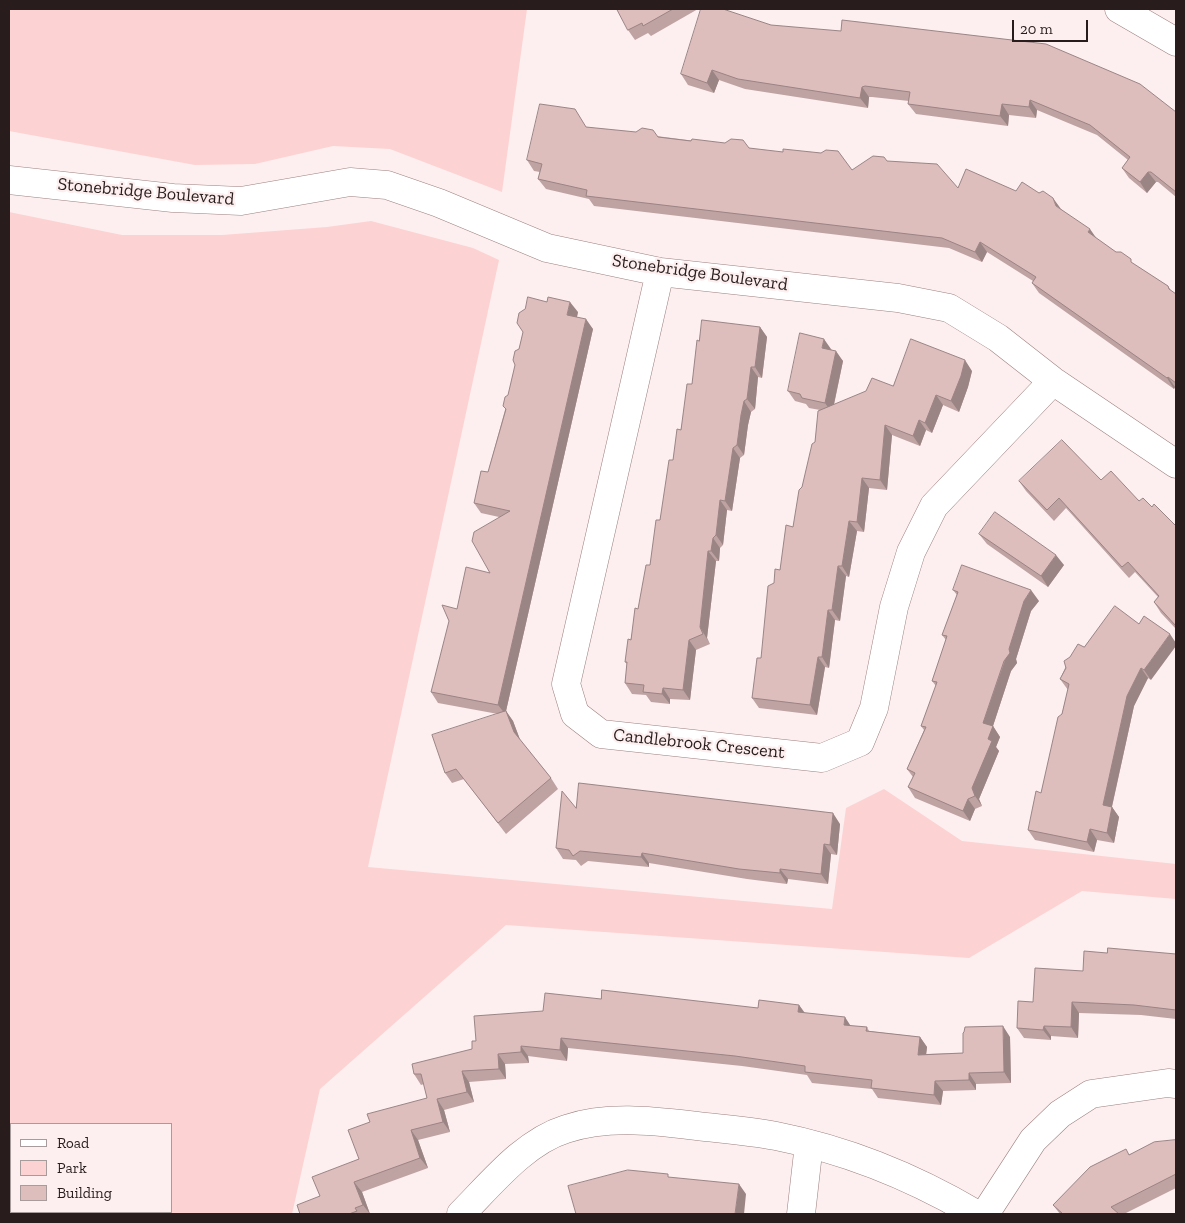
<!DOCTYPE html>
<html>
<head>
<meta charset="utf-8">
<style>
  body { margin:0 }
  #map { position:relative; width:1185px; height:1223px; overflow:hidden; background:#fdefef; font-family:"Zilla Slab",serif }
  canvas { display:block }
  .frame { position:absolute; inset:0; border:10px solid #281c1c; pointer-events:none }
  .legend { position:absolute; left:10px; top:1123px; width:162px; height:90px; box-sizing:border-box; background:#fdefef; border:1px solid #a89b9b; margin:0; padding:6px 9px; list-style:none; font-size:15px; color:#281c1c }
  .legend li { display:flex; align-items:center; gap:10px; height:25px }
  .legend b { width:25px; border:1px solid #a89b9b }
  .scale { position:absolute; left:1012px; top:20px; width:76px; height:22px; box-sizing:border-box; border:2px solid #281c1c; border-top:0; padding-left:6px; font-size:15px; line-height:18px; white-space:nowrap; color:#281c1c; -webkit-text-stroke:4px #fdefef; paint-order:stroke }
</style>
</head>
<body>
<div id="map">
<canvas width="1185" height="1223"></canvas>
<div class="frame"></div>
<ul class="legend">
<li><b style="height:6px;background:#fff"></b>Road</li>
<li><b style="height:14px;background:#fdd2d2"></b>Park</li>
<li><b style="height:14px;background:#debdbd"></b>Building</li>
</ul>
<div class="scale">20 m</div>
</div>
<script>
const ctx = document.querySelector('canvas').getContext('2d');
ctx.lineJoin = 'round';
function paint(path, color) { ctx.fillStyle = color; ctx.fill(path, 'evenodd'); }
function trace(path, color, width, dash) { ctx.strokeStyle = color; ctx.lineWidth = width; ctx.lineCap = dash ? 'butt' : 'round'; ctx.setLineDash(dash || []); ctx.stroke(path); }
function write(font, color, halo, rows, align = 'center') {
  ctx.font = font + ' "Zilla Slab",serif'; ctx.lineWidth = 4.5; ctx.setLineDash([]); ctx.textBaseline = 'middle'; ctx.strokeStyle = halo; ctx.fillStyle = color; for (const [text, x, y, turn = 0] of rows) {
    ctx.save(); ctx.translate(x, y); ctx.rotate((+turn || 0) * Math.PI / 180); ctx.textAlign = isNaN(turn) ? turn : align; if (halo) ctx.strokeText(text, 0, 0); ctx.fillText(text, 0, 0); ctx.restore();
  }
}
const green = new Path2D(`
  M9,9h518l-25,183 -112,-43 -57,-3 -78,18 -60,1 -186,-34z
  M9,212l113,23h100l105,-8 44,-6 102,27 26,12 -131,607 464,42 14,-101 38,-19 78,52 214,23v35l-94,-8 -113,67 -463,-33 -186,164 -28,125h-283zM11,1124h160v88h-160z`);
const minor = new Path2D(`
  M1119,9l57,33
  M9,180l164,18 68,3 109,-19 37,3 52,18 108,45 113,24 238,26 51,10 49,30 55,43 123,83
  M660,272l-94,412 9,30 26,20 221,24 38,-16 14,-34 20,-101 17,-55 23,-46 119,-125
  M461,1214c30,-30 63,-72 105,-85 42,-14 88,-8 131,-3 26,3 53,5 79,10 71,14 139,42 200,78
  M801,1214l8,-70
  M985,1214l48,-74 27,-26 31,-20 77,-11 8,1`);
const wall = new Path2D(`
  M617,9h81l-47,27 -3,-3 -13,7 -7,-10z
  M771,25l405,87v85l-18,-15h-2l-9,11 -18,-15 -7,-10 6,-8 -31,-25 -60,-25 -1,8 -27,-3 -1,11 -92,-12 -8,-10 1,-3 -37,-4h-3l-1,11 -123,-19 -26,-9 -5,13 -26,-8 -7,-11z
  M587,127l162,21 103,22 35,-9 71,27 58,3 45,18 36,30 38,26 33,21 4,6 4,2v94l-1,-1 -1,2 -135,-96 -7,-10 1,-2 -46,-29 -5,10 -33,-14 -355,-42 -5,-7 -43,-10 -8,-10 2,-7 -6,-1 -7,-11z
  M578,312l-1,5 16,12 -87,382 7,10 7,19 31,38 7,11 -52,45 -42,-55 -12,4 -7,-10 53,-59 -60,-11 -7,-11 26,-83 33,-36 9,-56 -18,-4 -7,-10 14,-31 17,-62 18,-78z
  M760,327l7,10 -5,41 -4,-1 -3,32 -4,3 -3,13 -4,30 -4,3 -8,53 -5,-1 -4,35 -3,3 -1,13h-3l-9,77 3,6 -14,6 -6,50 -20,-1v5l-19,-2 -5,-7 -14,-1 -7,-11 2,-19 -2,-2 13,-53 12,-44 23,-105 19,-76 7,-43z
  M831,349l12,12 -9,44 59,-19 79,-15 -4,16 -9,25 -16,-7 -11,28 -6,-3 -6,16 -28,-11 -5,55 -18,-2 -5,44 -7,-1 -8,46 -3,-1 -6,45 -5,-1 -6,48 -4,-1 -8,48 -58,-7 -7,-10 9,-40 13,-75 6,-13 13,-43 9,-40 13,-45 5,-32 -11,-2 -3,-4 -11,-3 -7,-10z
  M1101,480l51,27 24,19v103l-15,-16 -7,-11 4,-5 -23,-25 -6,6 -63,-70 -12,13 -28,-30 -7,-10z
  M979,534l85,31 -16,22 -61,-43z
  M953,590l86,11 -8,10 -15,48 1,4 -6,8 -18,55 7,11 -4,10 3,4 -20,48 3,7 -7,3 -5,12 -55,-23 -7,-11 5,-10 -6,-8 17,-39 -3,-4 15,-40 -4,-5 14,-41 -4,-5 15,-40z
  M1139,624l12,56 -3,-2 -14,28 -22,101 7,10 -5,26 -17,-3 -3,12 -59,-12 -7,-10 13,-37 27,-103 -8,-11 10,-22 14,-10z
  M576,808l264,16 -3,31 -6,-1 -3,30 -40,-5 -1,5 -40,-5 -98,-16v4l-61,-6 -7,5 -5,-6 -13,-1 -7,-11z
  M1107,953l69,1v65l-35,-4 -62,-2 -1,25 -27,-2v4l-27,-2 -7,-10 16,-26 50,-31z
  M601,999l157,9 41,-3 6,8 46,13 16,1 2,4 51,6 7,10 -1,7 37,-1 47,-16 1,46 -35,1v6l-33,1 -2,14 -63,-7 -6,-9 -60,-6 -5,-8 -65,-9 -174,-18 -1,13 -39,-5 1,7 -24,1 1,15 -37,3 5,20 -30,8 6,22 -32,8 10,28 -66,24 8,22h-70l59,-55 68,-61 -3,-14 -3,1 -7,-11 58,-25 4,-8 67,-30z
  M1176,1140v48l-52,26h-64l-7,-9 77,-51z`);
const shadedWall = new Path2D(`
  M712,70l7,10 -5,13 -7,-10z
  M862,87l7,10 -1,11 -8,-10z
  M1030,100l7,10 -1,8 -7,-11z
  M1002,104l7,11 -1,11 -8,-10z
  M1148,172l8,10 -9,11 -7,-11z
  M1053,198l8,11 -5,-3z
  M1090,229l7,10 -9,-7z
  M980,242l7,10 -5,10 -7,-10z
  M570,302l8,10 -3,13 -8,-10z
  M586,319l7,10 -87,382 7,10 8,21 -7,-10 -8,-17 -8,-10z
  M760,327l7,10 -5,41 -7,-11z
  M824,339l7,10 -2,9 -7,-10z
  M836,351l7,10 -11,52 -7,-10z
  M965,360l7,11 -4,16 -9,25 -8,-11z
  M751,367l7,10 -3,32 -8,-10z
  M1168,377l7,10 -1,2 -7,-11z
  M936,395l7,10 -11,28 -7,-10z
  M744,401l7,11 -3,13 -4,30 -7,-10 4,-30z
  M919,420l7,10 -6,16 -7,-10z
  M885,425l7,10 -5,55 -7,-10z
  M733,448l7,10 -8,53 -7,-10z
  M862,478l7,10 -5,44 -7,-10z
  M720,500l7,10 -4,35 -7,-10z
  M849,521l8,10 -8,46 -7,-11z
  M713,538l7,10 -1,13 -8,-10z
  M708,551l8,10 -9,77 3,6 -10,-17z
  M1056,555l8,10 -16,22 -7,-11z
  M838,566l8,10 -6,45 -8,-11z
  M1031,590l8,11 -8,10 -15,48 1,4 -6,8 -18,55 7,11 -4,10 3,4 -20,48 3,7 -7,-10 -3,-8 16,-49 -5,-16 26,-74 15,-48z
  M828,610l7,10 -6,48 -7,-11z
  M1170,634l6,9v3l-25,34 -7,-10z
  M689,640l7,10 -6,50 -7,-10z
  M818,657l7,10 -8,48 -7,-10z
  M1141,668l7,10 -14,28 -24,109 -7,-10 24,-109z
  M663,688l7,11v5l-8,-10z
  M968,799l7,10 -5,12 -7,-10z
  M1112,807l7,10 -5,26 -7,-10z
  M833,813l7,11 -3,31 -7,-10z
  M1090,829l7,11 -3,12 -7,-10z
  M824,844l7,10 -3,30 -7,-10z
  M642,853l7,10v4l-8,-10z
  M780,869l8,10 -1,5 -7,-11z
  M1072,1002l7,11 -1,25 -7,-11z
  M799,1005l7,10 -8,-3z
  M845,1017l7,11 -8,-3z
  M1003,1026l7,11 1,46 -7,-11z
  M1044,1026l7,10v4l-8,-10z
  M920,1037l7,10 -2,18 -7,-10z
  M561,1038l7,10 -1,13 -7,-11z
  M521,1046l7,10 1,7 -8,-11z
  M498,1054l7,10 1,15 -7,-10z
  M462,1071l7,11 5,20 -7,-10z
  M969,1073l7,11v6l-7,-10z
  M935,1081l8,10 -2,14 -7,-10z
  M437,1099l7,11 6,22 -7,-10z
  M411,1130l7,10 10,28 -8,-10z
  M354,1182l8,10 8,22 -7,-9z
  M739,1184l7,10 -2,20h-9z`);
const building = new Path2D(`
  M617,9h56l-30,17 -1,-3 -14,7z
  M701,9h22l48,16 70,6 1,-11 204,24 94,40 36,28v80l-25,-20h-3l-8,10 -18,-14 8,-11 -40,-32 -60,-25 -1,7 -27,-3 -2,12 -92,-12 2,-12 -45,-6 -3,1 -2,11 -122,-19 -26,-9 -5,13 -26,-9z
  M540,104l35,5 11,18 50,5 6,-4 11,2 5,7 33,4 1,-2 33,4 6,-4 12,1 6,8 34,4v-3l38,4 5,-3 12,1 14,19 21,-14 11,1 3,4 50,3 21,24 8,-19 50,22 6,-9 17,11 4,-2 10,7 3,8 34,23 -2,3 28,20h5l10,7v3l37,24 1,3 7,5v89l-8,-6 -1,1 -135,-95 4,-6 -56,-35 -5,10 -33,-14 -356,-42 1,-6 -49,-11 4,-15 -15,-4z
  M528,297l19,5 1,-5 22,5 -3,13 19,4 -88,386 -67,-13 18,-71 -7,-16 15,4 9,-42 24,6 -18,-32 2,-9 36,-21 -36,-8 7,-32 7,1 18,-63 -3,-3 2,-9 3,-2 7,-30 -2,-5 2,-9 4,-2 4,-17 -6,-9 2,-10 6,-4z
  M702,320l58,7 -5,40h-4l-4,32 -3,2 -3,14 -4,30 -4,3 -8,53 -5,-1 -4,35 -3,3 -2,13h-3l-8,76 3,7 -14,6 -6,50 -20,-2 -1,6 -19,-2 1,-7 -19,-2 2,-21h-2l3,-23 3,1 4,-32 3,1 8,-44h4l6,-45h4l9,-60h4l4,-31 4,1 6,-46h5l5,-44 2,1z
  M800,333l24,6 -2,9 14,3 -11,52 -23,-5 -2,-4 -12,-3z
  M911,339l54,21 -4,16 -10,25 -15,-6 -11,28 -6,-3 -6,16 -28,-11 -5,55 -18,-2 -5,44 -8,-1 -7,45h-4l-6,44h-4l-6,47h-4l-8,48 -58,-7 5,-40h4l7,-72 6,-3 1,-14 5,1 6,-45 7,2 6,-37 3,-3 10,-43 3,-2 3,-31 48,-20 6,-13 21,8z
  M1062,440l39,40 10,-9 28,30 4,-3 9,9 2,-3 22,22v100l-22,-24 5,-6 -31,-34 -6,5 -63,-69 -12,12 -28,-29z
  M995,512l61,43 -15,21 -62,-42z
  M962,565l69,25 -7,11 -15,48 1,4 -6,8 -21,62 10,3 -5,13 4,2 -20,47 3,8 -7,3 -5,12 -55,-24 7,-14 -8,-4 19,-42 -5,-1 16,-44 -5,-1 15,-45 -5,-1 16,-43 -5,-2z
  M1115,606l24,18 5,-8 26,18 -26,36 -3,-2 -14,28 -24,109 9,2 -5,26 -17,-4 -3,13 -59,-12 8,-39 5,2 17,-76 4,-3 7,-30 -9,-5 6,-11 -2,-7 6,-4 8,-13 6,3z
  M506,711l8,21 37,46 -53,45 -42,-54 -11,4 -13,-38z
  M579,783l254,30 -3,32 -6,-1 -3,30 -41,-5v4l-41,-4 -97,-16 -1,4 -61,-6 -7,5 -4,-6 -13,-2 6,-57 14,17z
  M1108,948l68,6v56l-42,-5 -62,-3 -1,25 -27,-1 -1,4 -26,-2 1,-27 15,1 2,-34 48,3 1,-20 23,2z
  M602,990l156,18 1,-8 40,5 -1,7 47,5 -1,8 23,2 -1,4 54,6 -2,18 45,-2v-20l1,-1 1,-5 38,-1 1,46 -35,1v7l-34,1 -1,14 -63,-7 1,-8 -67,-8v-6l-70,-10 -174,-18 -1,12 -39,-4v6l-23,2 1,15 -37,2 5,21 -30,7 6,23 -32,8 9,28 -66,24 9,23 -8,3 2,3 -8,3h-49l-3,-9 23,-9 -8,-19 47,-18 -11,-29 22,-8 -3,-8 60,-16 -6,-24h-7l-2,-10 60,-15v-8h4l-2,-25 69,-5 2,-18 56,6z
  M1176,1140v34l-65,33 8,7h-56l-10,-9 37,-38 36,-18 3,6 25,-13z
  M628,1170l40,4v3l71,7 -4,30h-159l-8,-28z`);
const streetNames = [
  ["Stonebridge Boulevard",146,192,5],
  ["Stonebridge Boulevard",700,273,8],
  ["Candlebrook Crescent",699,744,6]
];
paint(green, '#fdd2d2');
trace(minor, '#9e8080', 29);
trace(minor, '#fff', 28);
paint(wall, '#bfa3a3');
paint(shadedWall, '#9b8484');
paint(building, '#debdbd');
trace(building, '#9b8484', 1);
write('18px', '#281c1c', '#fdefef', streetNames);
</script>
</body>
</html>
